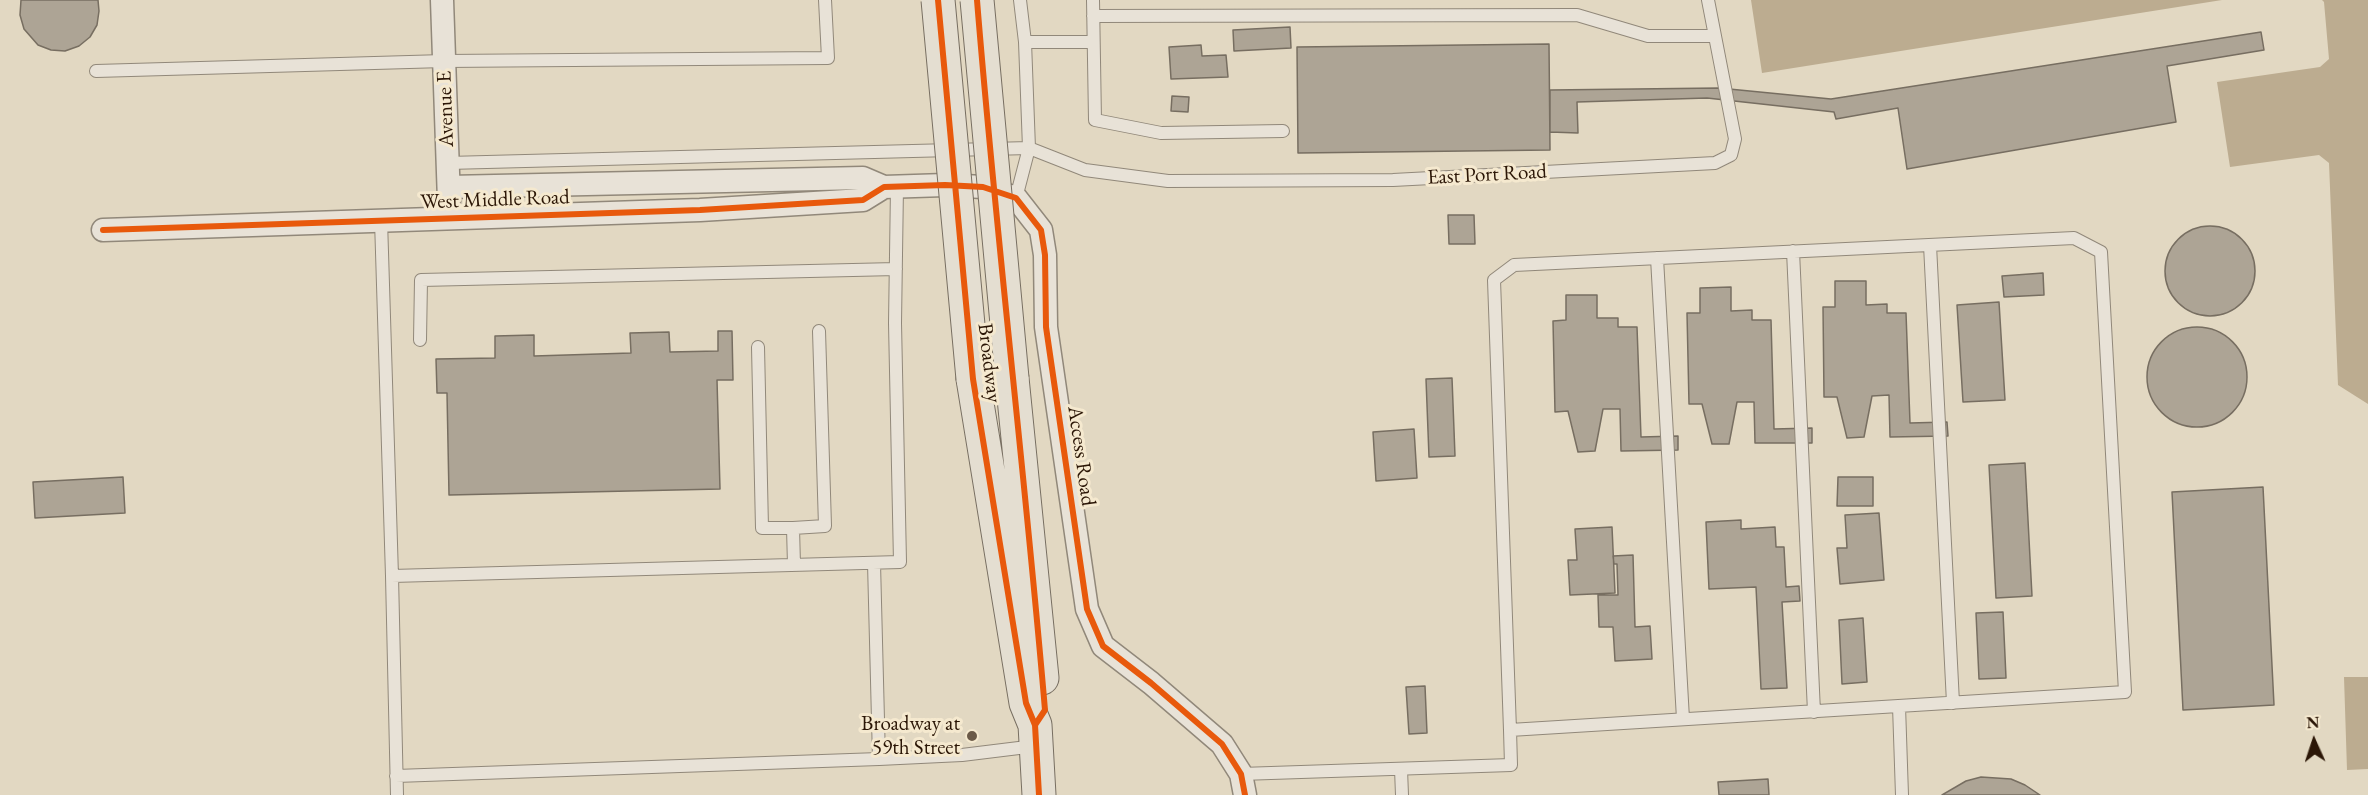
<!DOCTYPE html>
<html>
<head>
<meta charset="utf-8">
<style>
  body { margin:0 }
  #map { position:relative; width:2368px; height:795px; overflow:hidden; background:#e2d8c2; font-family:"EB Garamond",serif }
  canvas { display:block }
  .north { position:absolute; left:2284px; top:711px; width:60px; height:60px; -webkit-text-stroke:4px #f5e9cf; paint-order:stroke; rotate:357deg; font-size:16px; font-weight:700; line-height:24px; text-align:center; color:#2b1606 }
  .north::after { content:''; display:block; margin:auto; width:21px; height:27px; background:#2b1606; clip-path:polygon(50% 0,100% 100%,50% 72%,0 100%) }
</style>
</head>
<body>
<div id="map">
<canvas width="2368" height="795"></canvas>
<div class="north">N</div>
</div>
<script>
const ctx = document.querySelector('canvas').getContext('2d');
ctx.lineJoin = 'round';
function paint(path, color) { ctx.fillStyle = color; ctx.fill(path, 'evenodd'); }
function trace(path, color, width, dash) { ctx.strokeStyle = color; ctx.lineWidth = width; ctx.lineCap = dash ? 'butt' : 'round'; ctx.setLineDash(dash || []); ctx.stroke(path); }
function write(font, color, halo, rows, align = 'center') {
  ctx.font = font + ' "EB Garamond",serif'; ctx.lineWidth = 6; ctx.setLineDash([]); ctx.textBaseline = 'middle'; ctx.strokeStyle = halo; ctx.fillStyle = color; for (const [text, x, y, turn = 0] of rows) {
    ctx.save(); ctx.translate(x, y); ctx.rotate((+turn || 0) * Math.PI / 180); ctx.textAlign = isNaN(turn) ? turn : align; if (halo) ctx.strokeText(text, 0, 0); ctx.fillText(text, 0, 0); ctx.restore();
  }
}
const water = new Path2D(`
  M1751,0h471l-460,73z
  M2322,0h46v404l-30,-19 -9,-222 -10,-8 -89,12 -13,-85 103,-15 9,-8 -5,-57z
  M2344,677h24v92l-21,1z`);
const building = new Path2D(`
  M21,0h77l1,11 -2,14 -7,12 -11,9 -14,5 -14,-1 -13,-5 -14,-16 -4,-14z
  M1290,27l1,21 -57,3 -1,-21z
  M2261,32l3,18 -97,16 9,56 -269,47 -9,-61 -62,11 -2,-7 -127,-14 -130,4 1,31 -28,-1v-42l169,-2 112,11z
  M1549,44l1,106 -252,3 -1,-106z
  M1201,45l1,11 24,-1 2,22 -57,2 -2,-32z
  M1172,96l17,1 -1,15 -17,-1z
  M1448,215h26l1,29h-26z
  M2165 271a45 45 0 1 1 90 0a45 45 0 1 1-90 0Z
  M2043,273l1,22 -40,2 -2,-21z
  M1835,281h31v24l21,-1v9h19l4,110 37,-1 1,14 -58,1 -1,-42 -17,1 -8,41 -17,1 -10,-41h-13l-1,-90h12z
  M1731,287v24l21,-1v10h19l3,109 38,-1v15h-57l-1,-41h-17l-8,42h-17l-10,-40h-13l-2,-91h13v-25z
  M1566,295h31v23h21v9h19l4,110 37,-1v14l-57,1 -1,-42h-17l-8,42 -17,1 -10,-41 -13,1 -2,-91 13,-1z
  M1999,302l6,98 -42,2 -6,-97z
  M2147 377a50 50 0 1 1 100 0a50 50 0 1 1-100 0Z
  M718,331h14l1,49h-16l3,109 -271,6 -2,-102h-10l-1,-34 59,-1v-22l39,-1v21l97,-3 -1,-20 39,-1 1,20 48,-1z
  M1452,378l3,78 -26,1 -3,-78z
  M1414,429l3,49 -41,3 -3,-49z
  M2025,463l7,133 -36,2 -7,-133z
  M123,477l2,36 -90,5 -2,-36z
  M1838,477h35v29h-36z
  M2263,487l11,218 -91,5 -11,-218z
  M1879,513l5,67 -44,4 -3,-36h10l-2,-33z
  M1741,520v9l34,-2 1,20h8l2,40 13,-1 1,15 -18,1 5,86 -26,1 -5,-102 -47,2 -3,-67z
  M1612,527l3,66 -45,2 -2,-35h9l-2,-31z
  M1633,555l2,72 15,-1 2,33 -37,2 -2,-34h-14l-1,-32h20l-1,-31h-3l-1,-8z
  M2003,612l3,66 -27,1 -3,-66z
  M1863,618l4,64 -25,2 -3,-64z
  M1425,686l2,47 -18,1 -3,-47z
  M1981,777l30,2 14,6 15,10h-98l24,-14z
  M1768,779l1,16h-50l-1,-13z`);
const service = new Path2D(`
  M1020,0l5,42h68
  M1093,0l2,120 66,13 122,-2
  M1093,16l484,-1 71,21h67
  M1025,42l4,106 56,22 83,11 225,-1 322,-17 16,-8 4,-16 -27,-139
  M96,71l348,-10 384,-3 -3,-58
  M448,163l581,-15 -13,50
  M381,220l11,356 508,-14 -5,-239 2,-136
  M1930,245l23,458
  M1793,251l21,461
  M1657,258l26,461
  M420,340l1,-60 475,-11
  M758,347l4,181h31l1,37
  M793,528l32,-2 -6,-195
  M874,563l5,196 83,-4 73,-9
  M392,576l5,219
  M1899,706l3,89
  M1401,769l1,26
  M1241,774l270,-9 -1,-35 -16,-450 20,-15 560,-27 27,14 24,440 -615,38
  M396,776l483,-17`);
const minor = new Path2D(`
  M442,0l7,201
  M449,187l414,-9 21,9
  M103,230l597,-20 163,-10 21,-13 61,-2 38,2 33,11 25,32 4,25 1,72 41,282 16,37 48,37 71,61 19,30 4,21`);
const primary = new Path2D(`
  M1012,378l30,300
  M973,379l53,324 9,22 4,70`);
const primaryBridge = new Path2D(`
  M938,0l35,379
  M977,0l35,378`);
const cycleway = new Path2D(`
  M938,0l35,379 53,324 9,22 4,70
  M977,0c19,237 48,473 68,710l-10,15
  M103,230l597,-20 163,-10 21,-13 61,-2 38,2 33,11 25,32 4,25 1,72 41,282 16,37 48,37 71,61 19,30 4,21`);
const markers = [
  [972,736,6,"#6b5a48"]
];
const streetNames = [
  ["Avenue E",446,109,-92],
  ["East Port Road",1487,175,-3],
  ["West Middle Road",495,200,-2],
  ["Broadway",989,363,83],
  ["Access Road",1081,456,82]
];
const poiNames = [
  ["Broadway at",960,724],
  ["59th Street",960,748]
];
paint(water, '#bcac90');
paint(building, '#ada495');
trace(building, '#776e61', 1.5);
trace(service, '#91887a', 14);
trace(minor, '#91887a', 25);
trace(primary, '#776e61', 35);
trace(service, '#e8e2d7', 12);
trace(minor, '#e8e2d7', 22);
trace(primary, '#e4ded1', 33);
trace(primaryBridge, '#776e61', 35, []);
trace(primaryBridge, '#e4ded1', 33);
trace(cycleway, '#e8590c', 6);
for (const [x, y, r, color] of markers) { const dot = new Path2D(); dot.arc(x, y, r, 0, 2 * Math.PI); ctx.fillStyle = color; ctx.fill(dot); trace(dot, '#f5e9cf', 2); }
write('21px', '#2b1606', '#f5e9cf', streetNames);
write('21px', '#2b1606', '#f5e9cf', poiNames, 'right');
</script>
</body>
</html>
